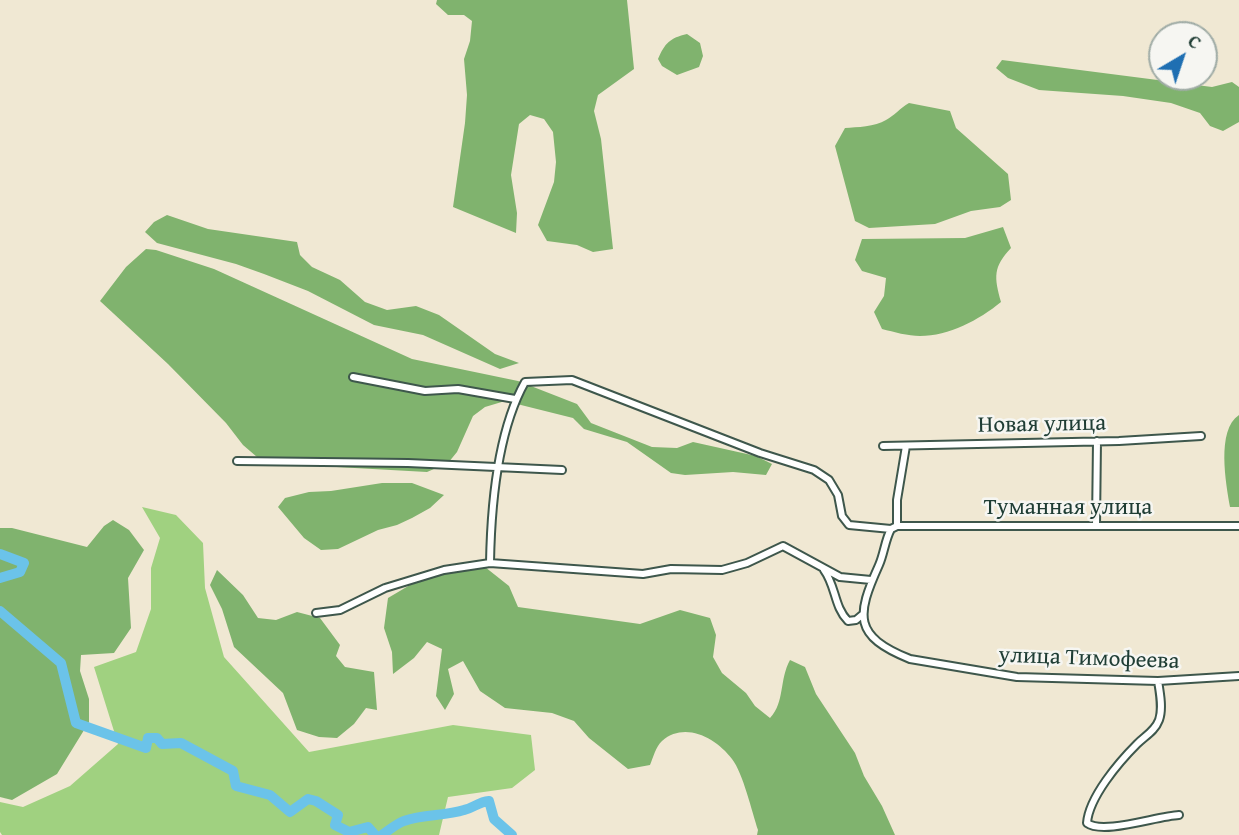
<!DOCTYPE html>
<html>
<head>
<meta charset="utf-8">
<style>
  body { margin:0 }
  #map { position:relative; width:1239px; height:835px; overflow:hidden; background:#f0e8d3; font-family:"Gentium Book Plus",serif }
  canvas { display:block }
  .north { position:absolute; left:1148px; top:21px; width:70px; height:70px; box-sizing:border-box; background:#f6f6f2; border:2px solid #a0aca6; border-radius:50%; rotate:39deg; font-size:19px; font-weight:700; line-height:28px; text-align:center; color:#1f3d34 }
  .north::after { content:''; display:block; margin:auto; width:24px; height:32px; background:#1f6fb2; clip-path:polygon(50% 0,100% 100%,50% 72%,0 100%) }
</style>
</head>
<body>
<div id="map">
<canvas width="1239" height="835"></canvas>
<div class="north">С</div>
</div>
<script>
const ctx = document.querySelector('canvas').getContext('2d');
ctx.lineJoin = 'round';
function paint(path, color) { ctx.fillStyle = color; ctx.fill(path, 'evenodd'); }
function trace(path, color, width, dash) { ctx.strokeStyle = color; ctx.lineWidth = width; ctx.lineCap = dash ? 'butt' : 'round'; ctx.setLineDash(dash || []); ctx.stroke(path); }
function write(font, color, halo, rows, align = 'center') {
  ctx.font = font + ' "Gentium Book Plus",serif'; ctx.lineWidth = 5; ctx.setLineDash([]); ctx.textBaseline = 'middle'; ctx.strokeStyle = halo; ctx.fillStyle = color; for (const [text, x, y, turn = 0] of rows) {
    ctx.save(); ctx.translate(x, y); ctx.rotate((+turn || 0) * Math.PI / 180); ctx.textAlign = isNaN(turn) ? turn : align; if (halo) ctx.strokeText(text, 0, 0); ctx.fillText(text, 0, 0); ctx.restore();
  }
}
const green = new Path2D(`
  M142,507l34,8 27,28 2,45 19,69 85,95 144,-27 78,10 4,35 -23,18 -64,9 -9,38h-437l-2,-3v-30l23,5 47,-21 48,-42 -24,-77 42,-15 15,-43v-41l9,-30z`);
const forest = new Path2D(`
  M437,0h190l7,69 -36,26 -4,16 7,28 12,110 -20,3 -16,-7 -30,-4 -9,-16 16,-43 2,-20 -3,-30 -9,-13 -14,-4 -11,9 -8,51 6,38 -1,20 -63,-26 12,-84 2,-28 -3,-36 6,-18 2,-20 -8,-6h-16l-12,-11z
  M687,34l13,9 3,13 -4,11 -22,8 -15,-9 -4,-7c7,-16 12,-21 29,-25z
  M1002,60l210,27 20,-5 7,5v35l-16,9 -13,-5 -10,-13 -29,-10 -48,-7 -84,-6 -31,-12 -12,-10z
  M909,103l41,8 6,17 52,46 3,26 -11,7 -29,4 -36,13 -66,4 -14,-7 -20,-75 10,-18c12,-1 30,-1 41,-8 8,-4 14,-12 23,-17z
  M167,215l41,14 89,13 3,13 12,12 28,13 25,22 22,8 29,-4 23,9 56,39 24,9 -19,6 -77,-34 -49,-10 -66,-34 -44,-17 -28,-10 -79,-21 -12,-11 9,-10z
  M1003,227l8,21c-18,19 -17,29 -10,54 -22,18 -52,34 -81,34 -12,0 -26,-4 -38,-7l-8,-17 10,-16 2,-18 -24,-7 -7,-11 7,-21 103,-1z
  M146,249l10,1 58,19 198,90 106,22 59,23 14,19 61,24 25,1 16,-6 63,14 16,8 -6,11 -33,-3 -48,3 -14,-2 -44,-31 -43,-13 -11,-11 -68,-17 -20,6 -12,9 -16,36 -9,11 -21,9 -163,-9 -21,-18 -17,-22 -58,-59 -68,-63 26,-34z
  M1239,415v92h-9c-4,-23 -14,-77 9,-92z
  M382,483h30l32,12 -14,13 -18,10 -15,7 -19,5 -40,19 -17,1 -17,-12 -26,-31 7,-9 24,-6 22,-1z
  M113,520l16,10 15,20 -16,28 3,50 -17,25 -33,2 -1,16 9,28v23l-32,52 -45,26 -12,-3v-269h12l75,19 17,-21z
  M455,565l30,2 24,19 9,21 122,17 40,-14 30,8 6,17 -3,22 9,16 24,20 9,13 15,12c15,-16 9,-38 20,-58l15,7 11,27 39,59 9,23 18,30 13,29h-138l1,-5c-6,-18 -15,-57 -26,-71 -16,-21 -47,-38 -70,-18 -6,5 -9,17 -12,24l-22,4 -39,-31 -15,-17 -22,-8 -47,-5 -25,-17 -17,-30 -15,8 6,25 -9,16 -9,-14 6,-47 -15,-7 -13,16 -21,16 -1,-22 -8,-24 4,-30 27,-16z
  M217,570l26,25 15,23 18,2 21,-8 23,6 20,27 -4,11 9,11 29,5 3,38 -11,-2 -12,16 -17,14 -18,-1 -22,-7 -14,-37 -49,-46 -12,-38 -12,-24z`);
const river = new Path2D(`
  M0,554l24,9 -4,9 -20,6
  M0,611l61,52 15,60 70,25 2,-10h9l5,6 19,-1 52,28 3,15 34,9 20,17 18,-13 8,2 22,14 -3,10 14,7 19,-5 7,8
  M382,835c4,-3 18,-13 22,-14 19,-7 41,-5 60,-11 10,-2 14,-8 25,-9l5,18 18,16`);
const street = new Path2D(`
  M353,377l72,14 33,-2 57,10
  M883,446l236,-5 82,-5
  M237,461l171,2 154,7
  M1096,525l1,-84
  M897,526l-6,3c-6,11 -7,25 -12,36 -23,51 -26,71 31,94l107,18 141,4 81,-5
  M897,526h342
  M897,526v-26l9,-54
  M490,563c1,-56 7,-131 35,-181l47,-2 188,73 54,17 15,10 9,15 4,21 7,9 42,4
  M824,570c12,16 10,37 24,51l8,-1 6,-5
  M316,613l24,-3 45,-22 59,-18 46,-7 153,11 28,-5 51,1 25,-7 36,-17 57,31 31,3
  M1158,681c2,12 5,28 1,39 -4,11 -14,16 -22,24 -18,18 -48,53 -50,79 16,12 70,-7 92,-8`);
const streetNames = [
  ["Новая улица",1042,425,-1],
  ["Туманная улица",1068,508],
  ["улица Тимофеева",1089,659,2]
];
paint(green, '#a0d180');
paint(forest, '#80b36e');
trace(river, '#6bc3e9', 10);
trace(street, '#3e574c', 10);
trace(street, '#fff', 6);
write('23px', '#1f3d34', '#f6f6f2', streetNames);
</script>
</body>
</html>
